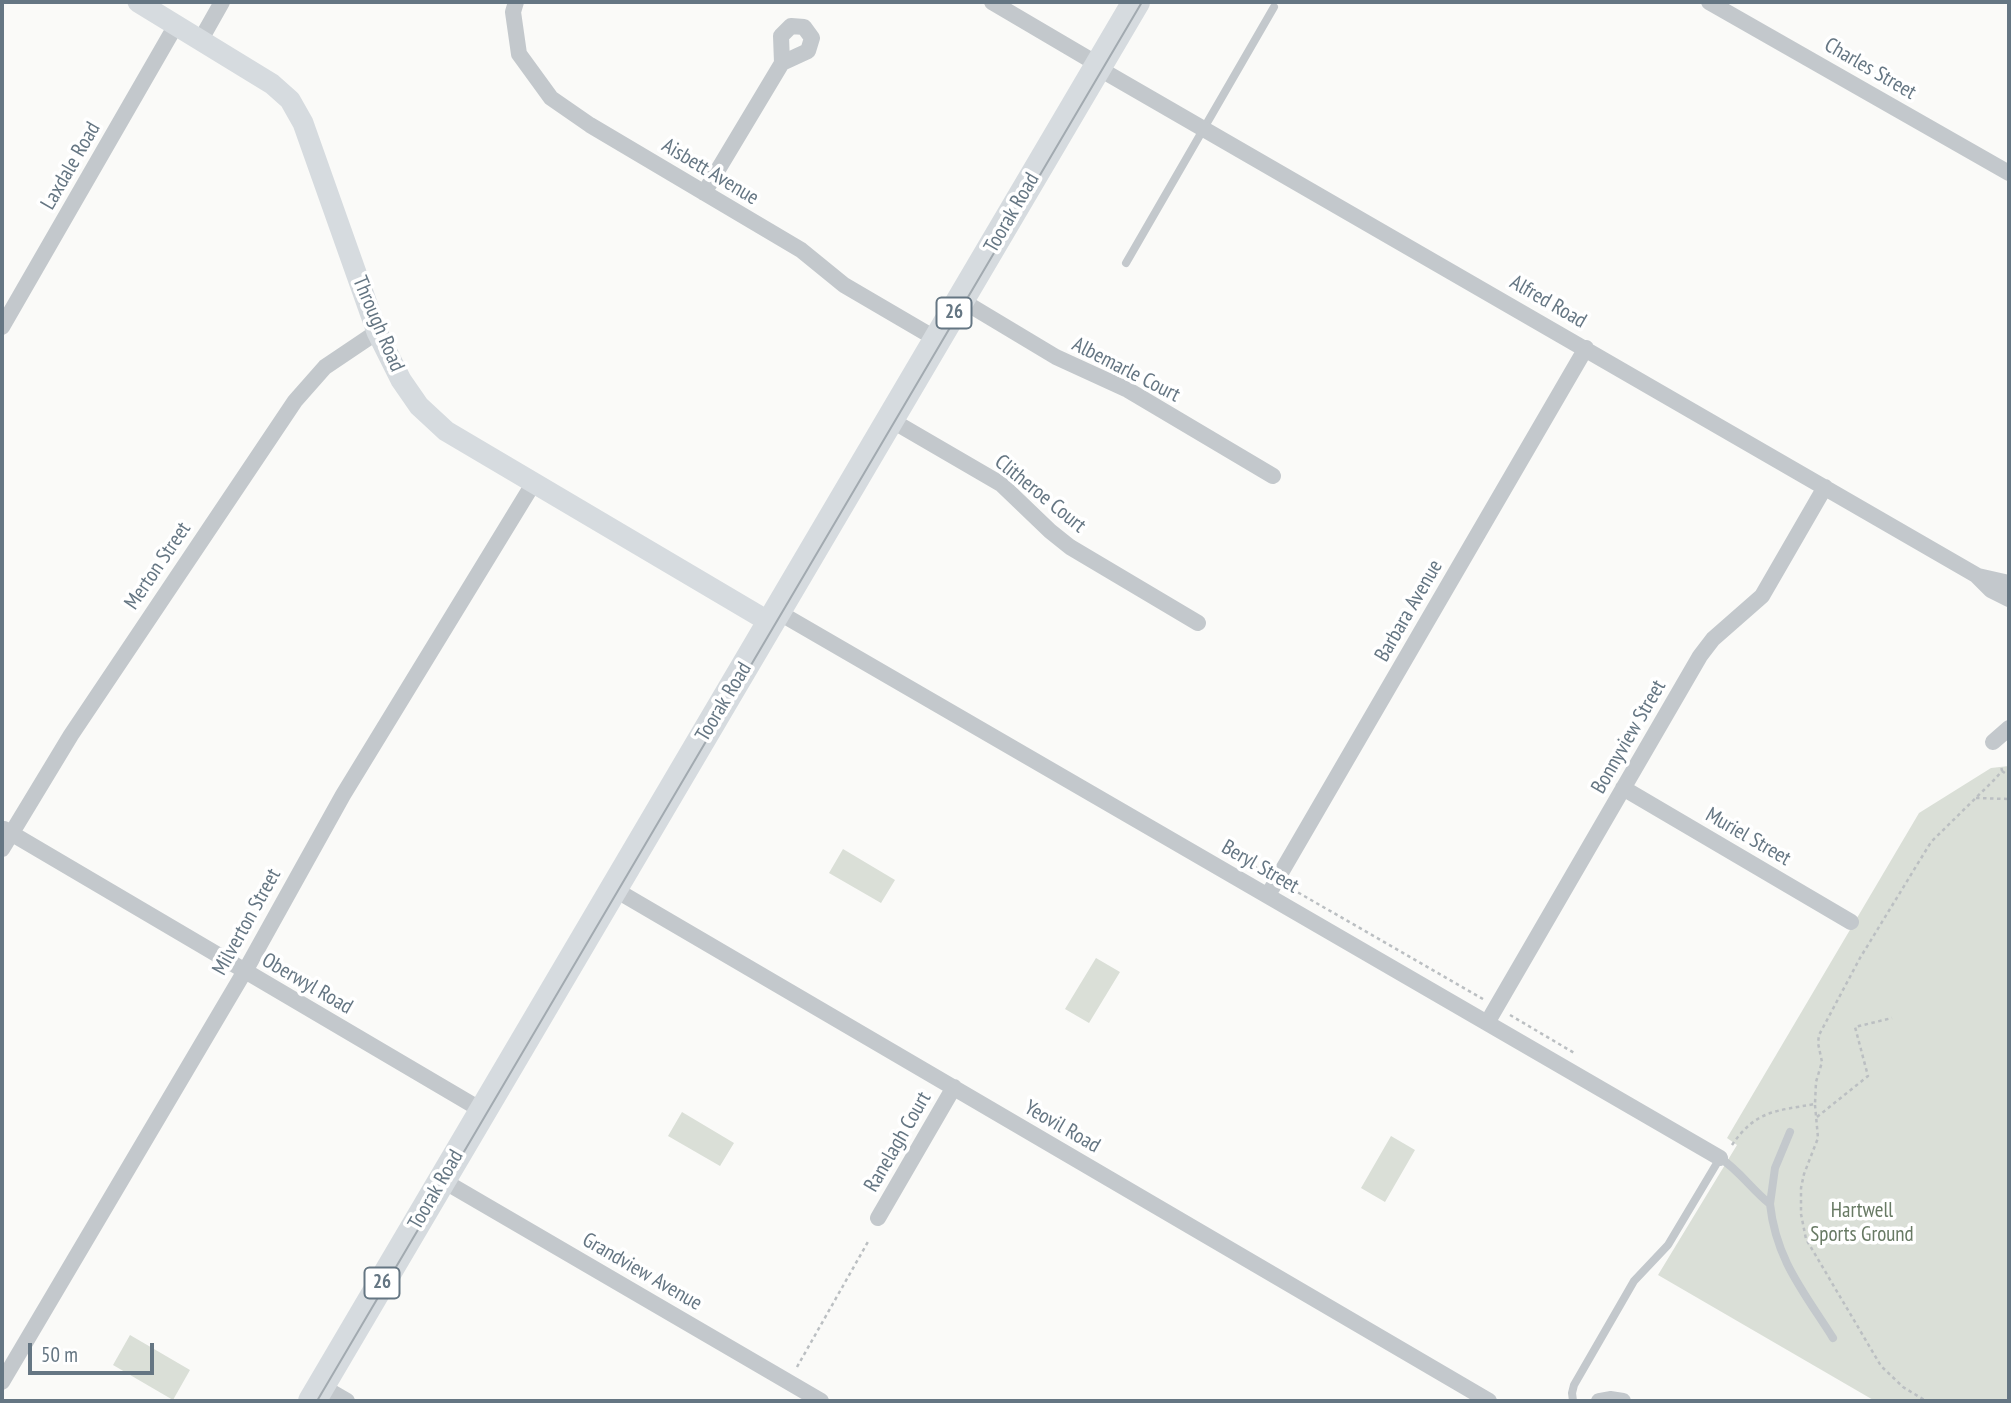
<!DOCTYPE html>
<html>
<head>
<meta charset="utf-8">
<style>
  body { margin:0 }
  #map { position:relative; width:2011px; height:1403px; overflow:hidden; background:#fafaf8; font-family:"PT Sans Narrow",sans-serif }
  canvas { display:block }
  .frame { position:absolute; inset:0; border:4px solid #657683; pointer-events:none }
  .scale { position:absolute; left:28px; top:1343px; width:126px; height:32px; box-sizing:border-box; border:4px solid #657683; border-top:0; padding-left:9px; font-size:21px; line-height:24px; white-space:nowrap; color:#657683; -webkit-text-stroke:5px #fff; paint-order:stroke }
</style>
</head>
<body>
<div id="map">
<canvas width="2011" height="1403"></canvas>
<div class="frame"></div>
<div class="scale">50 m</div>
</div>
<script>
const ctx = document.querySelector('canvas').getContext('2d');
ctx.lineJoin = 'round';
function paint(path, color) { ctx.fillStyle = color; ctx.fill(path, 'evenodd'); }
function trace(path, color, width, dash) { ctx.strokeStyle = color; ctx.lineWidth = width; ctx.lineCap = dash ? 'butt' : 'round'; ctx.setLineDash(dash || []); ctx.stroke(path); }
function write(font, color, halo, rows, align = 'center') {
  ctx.font = font + ' "PT Sans Narrow",sans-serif'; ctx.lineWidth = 7; ctx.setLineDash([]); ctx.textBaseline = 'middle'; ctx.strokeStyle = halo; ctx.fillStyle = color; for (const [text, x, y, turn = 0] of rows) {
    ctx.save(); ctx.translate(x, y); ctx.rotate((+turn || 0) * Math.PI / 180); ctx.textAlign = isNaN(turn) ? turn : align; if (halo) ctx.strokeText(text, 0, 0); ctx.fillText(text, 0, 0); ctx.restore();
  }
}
const green = new Path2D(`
  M2009,766v635h-134l-217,-126 79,-130 -10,-7 192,-325 72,-45z
  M843,849l52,31 -14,23 -52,-30z
  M1096,958l24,14 -31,51 -24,-14z
  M682,1112l52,31 -14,23 -52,-30z
  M1391,1136l24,14 -30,52 -24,-14z
  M130,1335l60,35 -17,30 -60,-35z`);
const path = new Path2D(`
  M2002,771l7,5
  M1976,798l33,1
  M1225,850l37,21
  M1292,889l191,110
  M1510,1015l66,39
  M1815,1105l3,33 -14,36 -3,14v26l5,25 75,127 22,21 23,14
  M1817,1117l51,-41 -13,-49 37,-9
  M1732,1145c24,-35 44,-34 83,-41l1,-22 6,-20 -4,-19 1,-8 41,-77 71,-116 63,-62 8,-9 -1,-5
  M797,1367l72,-127`);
const lane = new Path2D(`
  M1126,263l148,-256
  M1770,1204l5,-36 15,-36
  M1573,1401l-1,-8 2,-8 60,-104 34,-36 52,-87c19,12 32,32 50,46 6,56 34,88 63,134`);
const street = new Path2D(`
  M516,2l-3,10 6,42 32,44 39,27 211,125 43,35 94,55
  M992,2l107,63
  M1709,2l300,171
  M200,41l22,-39
  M1098,68l878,507 15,15 18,9
  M704,193l78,-130 -1,-27 10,-10 13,1 8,11 -4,13 -26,12
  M961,300l95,57 72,33 145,86
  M2,327l174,-302
  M891,420l110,64 49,47 20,16 128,76
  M1978,576l31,7
  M778,612l942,546
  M1993,742l16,-14
  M1623,788l228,134
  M4,829l479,282
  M2,849l69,-114 224,-334 30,-34 52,-35
  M614,889l875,512
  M1268,895l318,-547
  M1487,1023l213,-367 13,-17 49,-43 63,-109
  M442,1180l379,221
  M878,1218l76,-131
  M2,1382l247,-418 94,-169 190,-311
  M321,1386l26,15
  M1599,1401l11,-2 13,2`);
const secondary = new Path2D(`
  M138,2l134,82 18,16 13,23 74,209 24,48 18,26 27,25 325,192`);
const highway = new Path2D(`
  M312,1401l824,-1399`);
const tram = new Path2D(`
  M317,1401l825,-1399`);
const shields = [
  [954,313,35],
  [382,1283,35]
];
const shieldNames = [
  ["26",954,313],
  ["26",382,1283]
];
const streetNames = [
  ["Charles Street",1870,69,30],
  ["Laxdale Road",71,166,-60],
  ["Aisbett Avenue",710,172,31],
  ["Toorak Road",1012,213,-60],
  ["Alfred Road",1548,302,30],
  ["Through Road",378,324,67],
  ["Albemarle Court",1126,370,27],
  ["Clitheroe Court",1040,494,39],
  ["Merton Street",158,566,-56],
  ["Barbara Avenue",1409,611,-60],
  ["Toorak Road",724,702,-59],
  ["Bonnyview Street",1629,737,-60],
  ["Muriel Street",1748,837,30],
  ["Beryl Street",1260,867,30],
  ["Milverton Street",247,922,-61],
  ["Oberwyl Road",307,984,30],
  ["Yeovil Road",1062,1127,30],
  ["Ranelagh Court",898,1142,-60],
  ["Toorak Road",436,1190,-60],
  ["Grandview Avenue",642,1272,30]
];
const parkNames = [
  ["Hartwell",1862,1211],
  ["Sports Ground",1862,1235]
];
paint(green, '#dadfd7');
trace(path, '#bbbfc2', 2.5, [3.5, 3.5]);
trace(lane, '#c3c8cc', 8);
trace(street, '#c3c8cc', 16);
trace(secondary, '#d6dbdf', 21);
trace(highway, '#d6dbdf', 28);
trace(tram, '#a2aab0', 2);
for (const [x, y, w] of shields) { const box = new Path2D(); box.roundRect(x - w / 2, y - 15.5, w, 31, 5); ctx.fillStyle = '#fff'; ctx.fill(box); trace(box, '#657683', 2); }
write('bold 19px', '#657683', null, shieldNames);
write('21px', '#657683', '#fff', streetNames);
write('21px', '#687a64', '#fff', parkNames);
</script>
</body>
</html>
